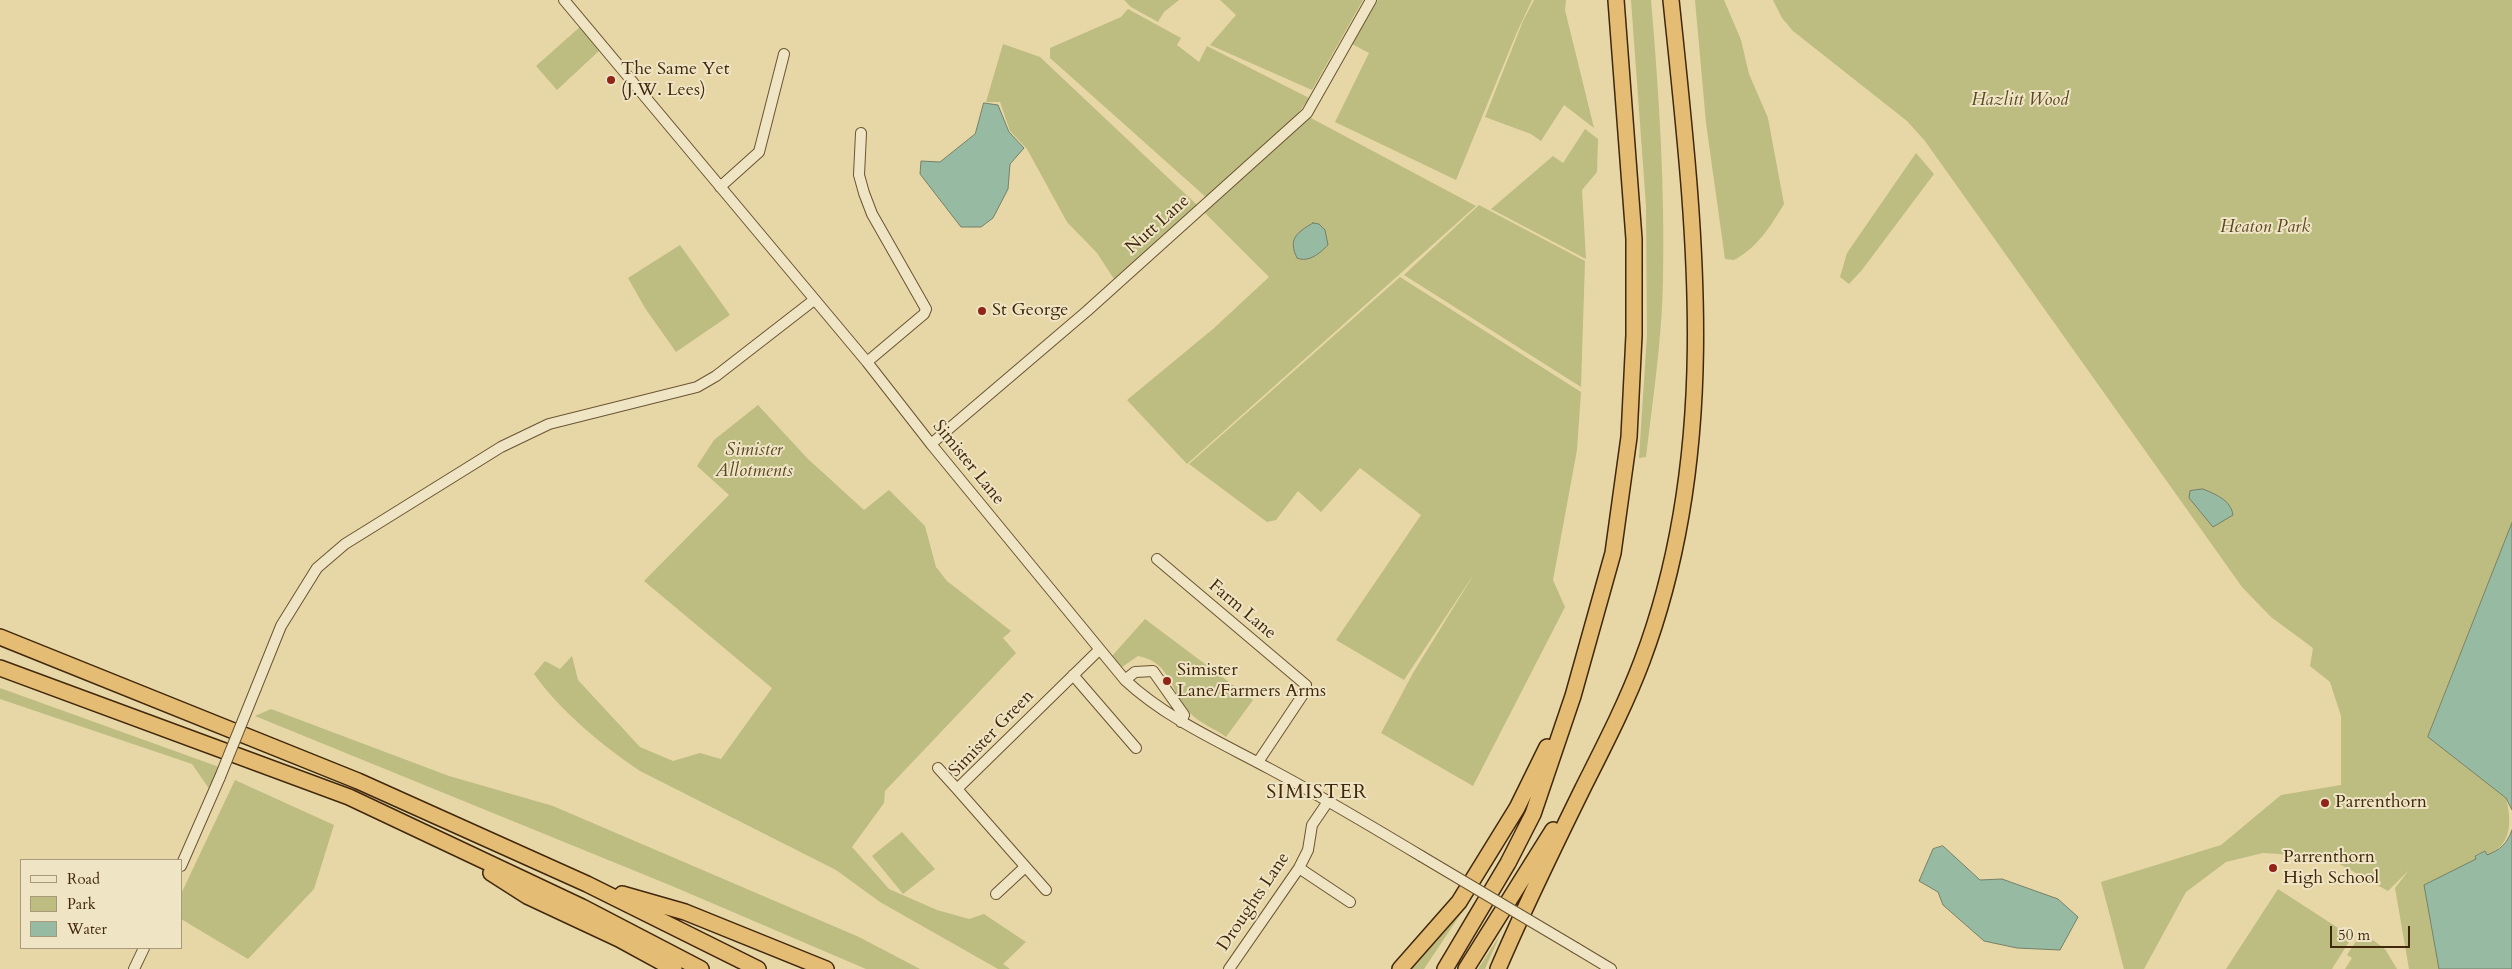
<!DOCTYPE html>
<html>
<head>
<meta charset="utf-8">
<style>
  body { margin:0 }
  #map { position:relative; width:2512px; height:969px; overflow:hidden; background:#e7d7a6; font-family:Cardo,serif }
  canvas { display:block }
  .legend { position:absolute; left:20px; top:859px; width:162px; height:90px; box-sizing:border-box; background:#efe5c5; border:1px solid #a9997b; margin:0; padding:6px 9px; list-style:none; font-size:15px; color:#41280c }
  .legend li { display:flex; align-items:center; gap:10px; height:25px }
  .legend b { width:25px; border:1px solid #a9997b }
  .scale { position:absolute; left:2330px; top:926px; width:80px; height:22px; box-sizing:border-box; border:2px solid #41280c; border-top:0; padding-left:6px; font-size:15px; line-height:18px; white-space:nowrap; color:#41280c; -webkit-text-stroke:4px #efe5c5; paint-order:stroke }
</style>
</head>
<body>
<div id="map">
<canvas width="2512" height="969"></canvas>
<ul class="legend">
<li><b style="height:6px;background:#efe5c5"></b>Road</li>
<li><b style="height:14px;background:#bdbc81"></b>Park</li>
<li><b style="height:14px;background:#97baa3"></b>Water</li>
</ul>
<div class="scale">50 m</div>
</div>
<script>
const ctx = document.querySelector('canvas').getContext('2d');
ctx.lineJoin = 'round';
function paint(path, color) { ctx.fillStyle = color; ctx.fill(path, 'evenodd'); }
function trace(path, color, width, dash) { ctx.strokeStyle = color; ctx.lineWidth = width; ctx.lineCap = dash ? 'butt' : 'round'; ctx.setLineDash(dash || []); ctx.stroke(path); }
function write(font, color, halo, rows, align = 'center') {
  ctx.font = font + ' Cardo,serif'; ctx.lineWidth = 4; ctx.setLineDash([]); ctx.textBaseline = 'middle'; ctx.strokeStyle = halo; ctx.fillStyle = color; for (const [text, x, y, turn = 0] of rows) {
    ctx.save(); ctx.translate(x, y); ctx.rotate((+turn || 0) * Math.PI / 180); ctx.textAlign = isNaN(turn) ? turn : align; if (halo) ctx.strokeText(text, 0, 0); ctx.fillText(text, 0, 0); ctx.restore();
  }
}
const green = new Path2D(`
  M1124,0h55l-15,12 -6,10 -27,-15z
  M1220,0h143l-51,90 -102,-45 26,-30z
  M1378,0h154l-15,32 -61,148 -121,-58 34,-69 -17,-9z
  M1534,0h32l-1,10 29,118 -30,-23 -23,36 -10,-7 -46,-17 38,-96z
  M1631,0h20c8,93 14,186 12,280 -1,59 -10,118 -17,177l-7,1 8,-123 -1,-129z
  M1695,0h29l17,40 8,34 19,44 16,86c-13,22 -27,44 -50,56l-9,-1 -19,-136z
  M1773,0h739v523l-84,214 78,61c6,24 6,47 -19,57l-2,-4 -10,4 2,4 -53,26 15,84h-30l-14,-81 14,-18 -21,21 -61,-34 -64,-4 -37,9 -40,30 -42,77h-20l-23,-87 120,-37 60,-50 60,-10v-69l-11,-34 -20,-16 3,-18 -42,-31 -29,-30 -317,-446 -18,-20 -114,-90 -11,-13z
  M1128,9l53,29 -4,7 22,17 8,-16 102,52 -14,20 -87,81 -158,-141v-10l71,-31z
  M581,26l19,24 -43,40 -21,-24z
  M1003,44l37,13 157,148 -83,74 -17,-26 -30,-31 -40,-73 -17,-18 -10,-29h-14z
  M1309,117l167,89 -289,258 -60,-64 86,-71 56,-52 -65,-65z
  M1585,129l13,10 -1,33 -15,18 4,69 -95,-50 62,-53 10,7z
  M1916,153l18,21 -72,96 -13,14 -9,-7 7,-24z
  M1479,205l106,56 -4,126 -177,-112z
  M680,245l50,70 -54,37 -31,-44 -17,-30z
  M1400,277l181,115 -4,58 -24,130 12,27 -92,179 -92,-53 32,-60 63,-102 -72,109 -68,-40 85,-125 -61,-47 -39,44 -23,-21 -22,29 -9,2 -78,-58z
  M758,405l50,54 56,51 25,-20 36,36 11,41 11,14 64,50 -8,7 13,15 -131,138 -1,12 -32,44 37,42 48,21 32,9 15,-5 42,28 -23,22 7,5h-12l-118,-67 -44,-32 -196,-99c-38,-26 -79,-59 -106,-97l11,-13 15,8 12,-13 6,24 62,67 33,14 27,-8 21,6 51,-71 -128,-107 85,-86 -32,-29 17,-26z
  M1145,619l108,81 -27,37c-12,-9 -25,-13 -35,-23 -22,-22 -18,-51 -53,-58l-16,11 -10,-11z
  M0,688l222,80 -12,22 -18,-26 -192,-65z
  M271,709l178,67 104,30 306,131 61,32h-54l-194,-83 -417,-170z
  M235,780l99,45 -20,64 -66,70 -67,-40v-25z
  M902,832l33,37 -32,25 -31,-38z
  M2278,889l74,48 -20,32h-106z
  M1469,896l3,1 -48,72h-13z
  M2362,932l23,17 12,20h-52l7,-11 -5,-3z
  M1500,935l-15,34h-7z`);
const water = new Path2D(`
  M984,103l14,2 11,27 15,16 -14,16 -2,25 -15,29 -12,9h-20l-41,-53 1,-13 19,1 35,-28z
  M1313,223l6,1 6,6 3,15c-8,8 -19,18 -31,13 -9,-19 -1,-25 16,-35z
  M2203,489c12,5 28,11 30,26l-20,12 -24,-29 1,-7z
  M2512,523v287l-6,-12 -78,-61z
  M2512,830v139h-73l-15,-84 52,-26 -1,-3 10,-5 2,4c13,-5 20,-11 25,-25z
  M1943,846l37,34 22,-1 56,20 20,18 -18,33 -43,-2 -33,-7 -41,-36 -5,-13 -19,-11 14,-32z`);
const minor = new Path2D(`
  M564,0l303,362 64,82 194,236c42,39 95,62 145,89 51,27 101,57 151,87
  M861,133l-2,42 5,18 8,21 54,95 -2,5 -57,48
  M720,187l39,-35 25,-98
  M931,444l156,-133 220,-198 64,-113
  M1157,559l149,126 -4,11 -44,66
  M1073,675l63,73
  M1125,680l10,-8 18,-1 31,44 -3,7
  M256,688l25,-62 36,-58 28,-24 156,-97 48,-23 148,-37 19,-11 98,-76
  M938,768l19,21
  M181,866l39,-89
  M1299,868l51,34
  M1046,890l-89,-101 142,-139
  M996,894l28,-26
  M1576,948l35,21
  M134,969l10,-21
  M1229,969l70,-101 9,-18 4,-25 17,-25`);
const highway = new Path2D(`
  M0,637l358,144 229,103 171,85
  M0,668l349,129 233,110 119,62
  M491,873l36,23 92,43 55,30
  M622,894l63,18 141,57
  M1400,969l59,-67 58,-94 30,-61
  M1445,969l63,-106 25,-49 40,-118 40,-143 16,-116 5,-102v-96l-18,-239
  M1466,969l87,-139
  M1498,969c26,-61 55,-120 84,-179 21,-42 43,-84 60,-129 81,-215 52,-438 29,-661`);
const minorBridge = new Path2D(`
  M220,777l36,-89
  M1421,856l155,92`);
const markers = [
  [611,80,5,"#8f2418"],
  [982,311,5,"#8f2418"],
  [1167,681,5,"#8f2418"],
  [2325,803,5,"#8f2418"],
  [2273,868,5,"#8f2418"]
];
const poiNames = [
  ["The Same Yet",621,70],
  ["(J.W. Lees)",621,91],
  ["St George",992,311],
  ["Simister",1177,671],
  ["Lane/Farmers Arms",1177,692],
  ["Parrenthorn",2335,803],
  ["Parrenthorn",2283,858],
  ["High School",2283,879]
];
const parkNames = [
  ["Hazlitt Wood",2020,101],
  ["Heaton Park",2265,228],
  ["Simister",754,451],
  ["Allotments",754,472]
];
const streetNames = [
  ["Nutt Lane",1158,225,-42],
  ["Simister Lane",968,463,51],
  ["Farm Lane",1242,610,40],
  ["Simister Green",992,734,-46],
  ["Droughts Lane",1254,902,-56]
];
const quarterNames = [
  ["SIMISTER",1317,793]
];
paint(green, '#bdbc81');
paint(water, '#97baa3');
trace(water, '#758067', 1);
trace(minor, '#6a5432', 12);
trace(highway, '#41280c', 18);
trace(minor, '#efe5c5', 10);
trace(highway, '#e4bc73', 15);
trace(minorBridge, '#6a5432', 12, []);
trace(minorBridge, '#efe5c5', 10);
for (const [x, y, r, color] of markers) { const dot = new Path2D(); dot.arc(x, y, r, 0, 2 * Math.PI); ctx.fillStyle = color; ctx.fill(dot); trace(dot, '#efe5c5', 2); }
write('18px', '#41280c', '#efe5c5', poiNames, 'left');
write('italic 18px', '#5a4623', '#efe5c5', parkNames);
write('18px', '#41280c', '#efe5c5', streetNames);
ctx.letterSpacing = '1px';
write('20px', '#41280c', '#efe5c5', quarterNames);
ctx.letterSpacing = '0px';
</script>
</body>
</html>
